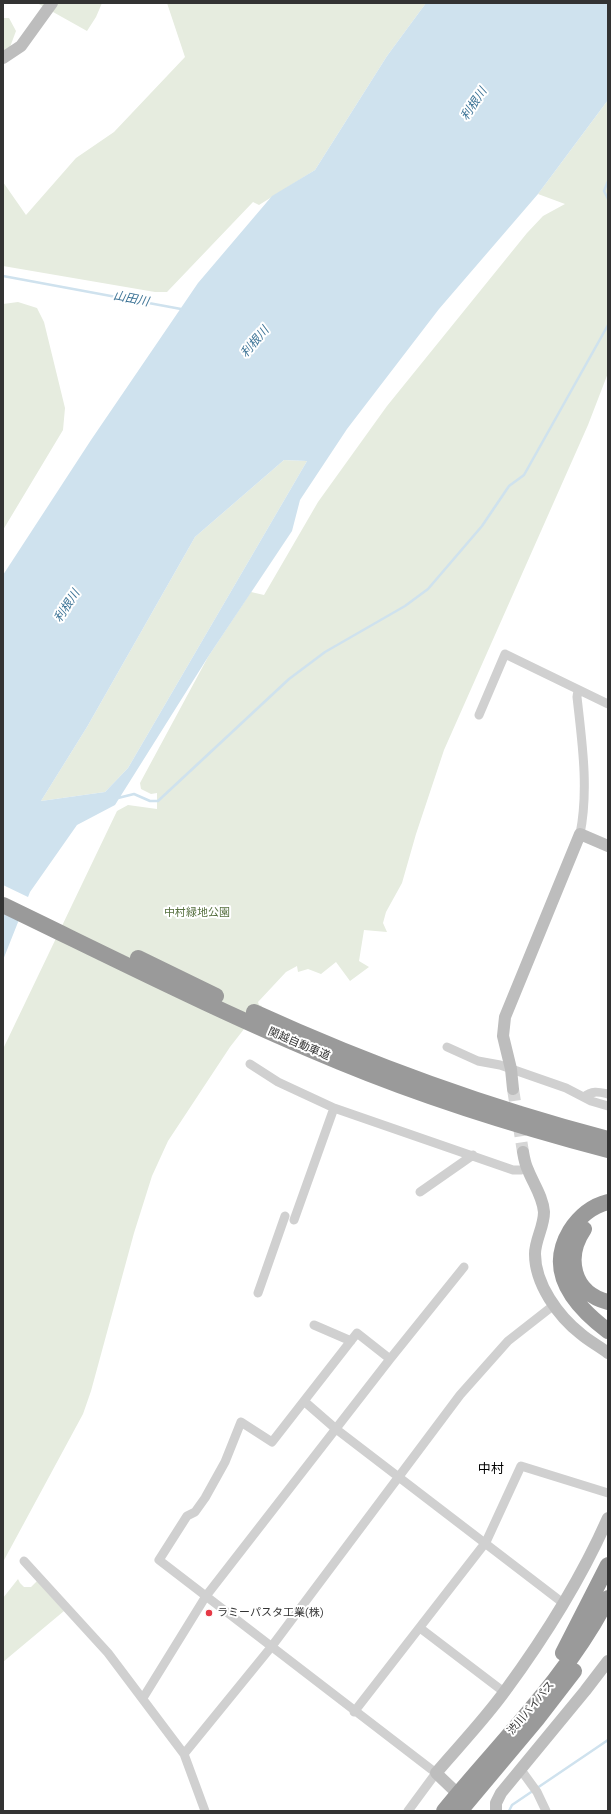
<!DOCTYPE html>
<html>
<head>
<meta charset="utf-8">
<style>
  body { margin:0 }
  #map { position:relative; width:611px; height:1814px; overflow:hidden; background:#fff; font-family:"Work Sans",sans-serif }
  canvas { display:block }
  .frame { position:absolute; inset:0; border:4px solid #333; pointer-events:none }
</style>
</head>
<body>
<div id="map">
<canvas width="611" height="1814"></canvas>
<div class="frame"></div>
</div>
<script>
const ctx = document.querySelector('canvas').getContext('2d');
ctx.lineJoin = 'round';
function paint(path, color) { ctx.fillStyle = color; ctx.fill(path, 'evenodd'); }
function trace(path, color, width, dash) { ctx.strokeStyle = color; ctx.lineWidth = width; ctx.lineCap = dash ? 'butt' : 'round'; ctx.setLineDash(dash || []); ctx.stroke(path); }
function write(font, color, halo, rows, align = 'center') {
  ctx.font = font + ' "Work Sans","Noto Sans JP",sans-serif'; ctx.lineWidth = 4; ctx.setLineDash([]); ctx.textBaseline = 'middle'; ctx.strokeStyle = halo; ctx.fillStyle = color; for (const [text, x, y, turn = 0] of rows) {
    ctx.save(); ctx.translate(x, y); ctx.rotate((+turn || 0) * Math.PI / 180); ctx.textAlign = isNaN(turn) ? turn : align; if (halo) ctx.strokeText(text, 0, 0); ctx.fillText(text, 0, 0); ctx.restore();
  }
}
const green = new Path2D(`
  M37,3h65l-6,14 -9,14z
  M167,3h259l-39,53 -72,114 -56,35 -6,-3 -86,90h-12l-152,-26v-84l23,33 50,-57 38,-26 71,-75z
  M3,18h6l7,13 -9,24 -4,1z
  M608,100v273l-20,52 -144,325 -28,84 -14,49 -16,29 -3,11 4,9 -23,-2 -5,31 10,6 -19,14 -14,-19 -15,12 -13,-5 -10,3 -1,-6 -11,6 -28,30 1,3 3,1 -32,41 -62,94 -16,35 -18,57 -43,158 -8,23 -80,148v-513l114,-238 11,-6 29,4v-16l-6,1 -10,-5 -1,-6 68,-126 43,-65 13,3 54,-93 69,-96 140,-173 16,-17 22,-12 -27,-10z
  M18,302l19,6 7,14 21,86 -2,22 -60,100v-226z
  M284,460l23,1 -179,307 -23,24 -64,9 46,-74 108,-190z
  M18,1579l2,4 4,4h7l6,-6 27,30 -61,51v-64z`);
const water = new Path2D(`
  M426,3h182v97l-70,94 -99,115 -92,120 -47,71 -8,31 -84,126 -93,148 -38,20 -47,67 -27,68v-385l88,-135 107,-157 74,-87 43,-26 72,-114zM284,460l23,1 -179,307 -23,24 -64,9 46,-74 108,-190z`);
const pier = new Path2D(`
  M3,885l27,13 -9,21 -18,-9z`);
const stream = new Path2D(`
  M608,181l-4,10 4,8
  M3,276l178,33
  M118,798l16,-4 16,7h8l131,-122 36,-27 80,-46 23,-17 54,-63 27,-40 15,-11 84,-150
  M509,1811l3,-6 96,-65`);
const secondaryTunnel = new Path2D(`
  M513,1089l10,63`);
const street = new Path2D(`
  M578,690l-1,7c5,45 12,92 3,137
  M479,715l26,-61 103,50
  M447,1047l31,14 22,4 66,23 25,13 17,5
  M250,1064l28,18 56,26 179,62h8l6,-2
  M584,1097c8,-7 15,-5 24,-3
  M420,1192l53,-37
  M294,1220l40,-112
  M258,1293l27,-77
  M314,1325l37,16
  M390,1359l-33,-26 -85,109 -31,-20 -16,40 -20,36 -10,14 -8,4 -28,44 277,213 -28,38
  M305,1402l31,27 227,174
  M24,1561l84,92 76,101 21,57
  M420,1628l84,64
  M143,1698l63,-102 184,-237 74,-92
  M354,1712l132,-170 35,-76 87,27
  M184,1754l88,-108 188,-251 48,-54 46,-36
  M521,1770l16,22 9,19`);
const secondary = new Path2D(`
  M3,58l18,-12 31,-43
  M513,1089l-2,-20 -8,-33 2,-19 75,-183 28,12
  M523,1152c1,6 2,12 5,18 5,13 15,27 16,42 0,15 -9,28 -9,42 0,30 23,62 46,80 8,7 18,12 27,19
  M458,1794l-22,-21c23,-27 48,-53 69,-82 39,-53 76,-112 103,-173
  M496,1811v-8l5,-10 84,-102 23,-30`);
const highway = new Path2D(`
  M3,905c112,54 222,110 337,157 87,36 177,64 268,88
  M138,958l78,38
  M254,1012c114,52 232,95 354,127
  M608,1202c-16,4 -29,15 -38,29 -25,42 6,76 38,100
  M584,1229c-19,28 -12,64 24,73
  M563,1653l45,-88
  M444,1811c56,-69 123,-133 164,-213
  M460,1811l77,-92 37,-48`);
const markers = [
  [209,1613,4,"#e63946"]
];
const parkNames = [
  ["中村緑地公園",197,913]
];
const streetNames = [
  ["関越自動車道",299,1044,23],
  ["渋川バイパス",531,1708,-50]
];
const poiNames = [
  ["ラミーパスタ工業(株)",217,1613]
];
const waterNames = [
  ["利根川",474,104,-56],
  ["山田川",131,299,11],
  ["利根川",255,342,-50],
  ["利根川",67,606,-57]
];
const quarterNames = [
  ["中村",491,1469]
];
paint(green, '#e6ecdf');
paint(water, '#cfe2ee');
paint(pier, '#fff');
trace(stream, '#cfe2ee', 2.5);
trace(secondaryTunnel, '#d6d6d6', 12, [12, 6]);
trace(street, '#d0d0d0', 9);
trace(secondary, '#bdbdbd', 12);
trace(highway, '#9a9a9a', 16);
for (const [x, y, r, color] of markers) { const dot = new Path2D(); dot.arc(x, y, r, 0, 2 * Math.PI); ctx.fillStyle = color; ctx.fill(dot); trace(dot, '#fff', 1.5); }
write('11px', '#56703f', '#fff', parkNames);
write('11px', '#333', '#fff', streetNames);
write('11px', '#333', '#fff', poiNames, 'left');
write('italic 12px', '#3f7597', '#fff', waterNames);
write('13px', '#000', '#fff', quarterNames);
</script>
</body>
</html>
